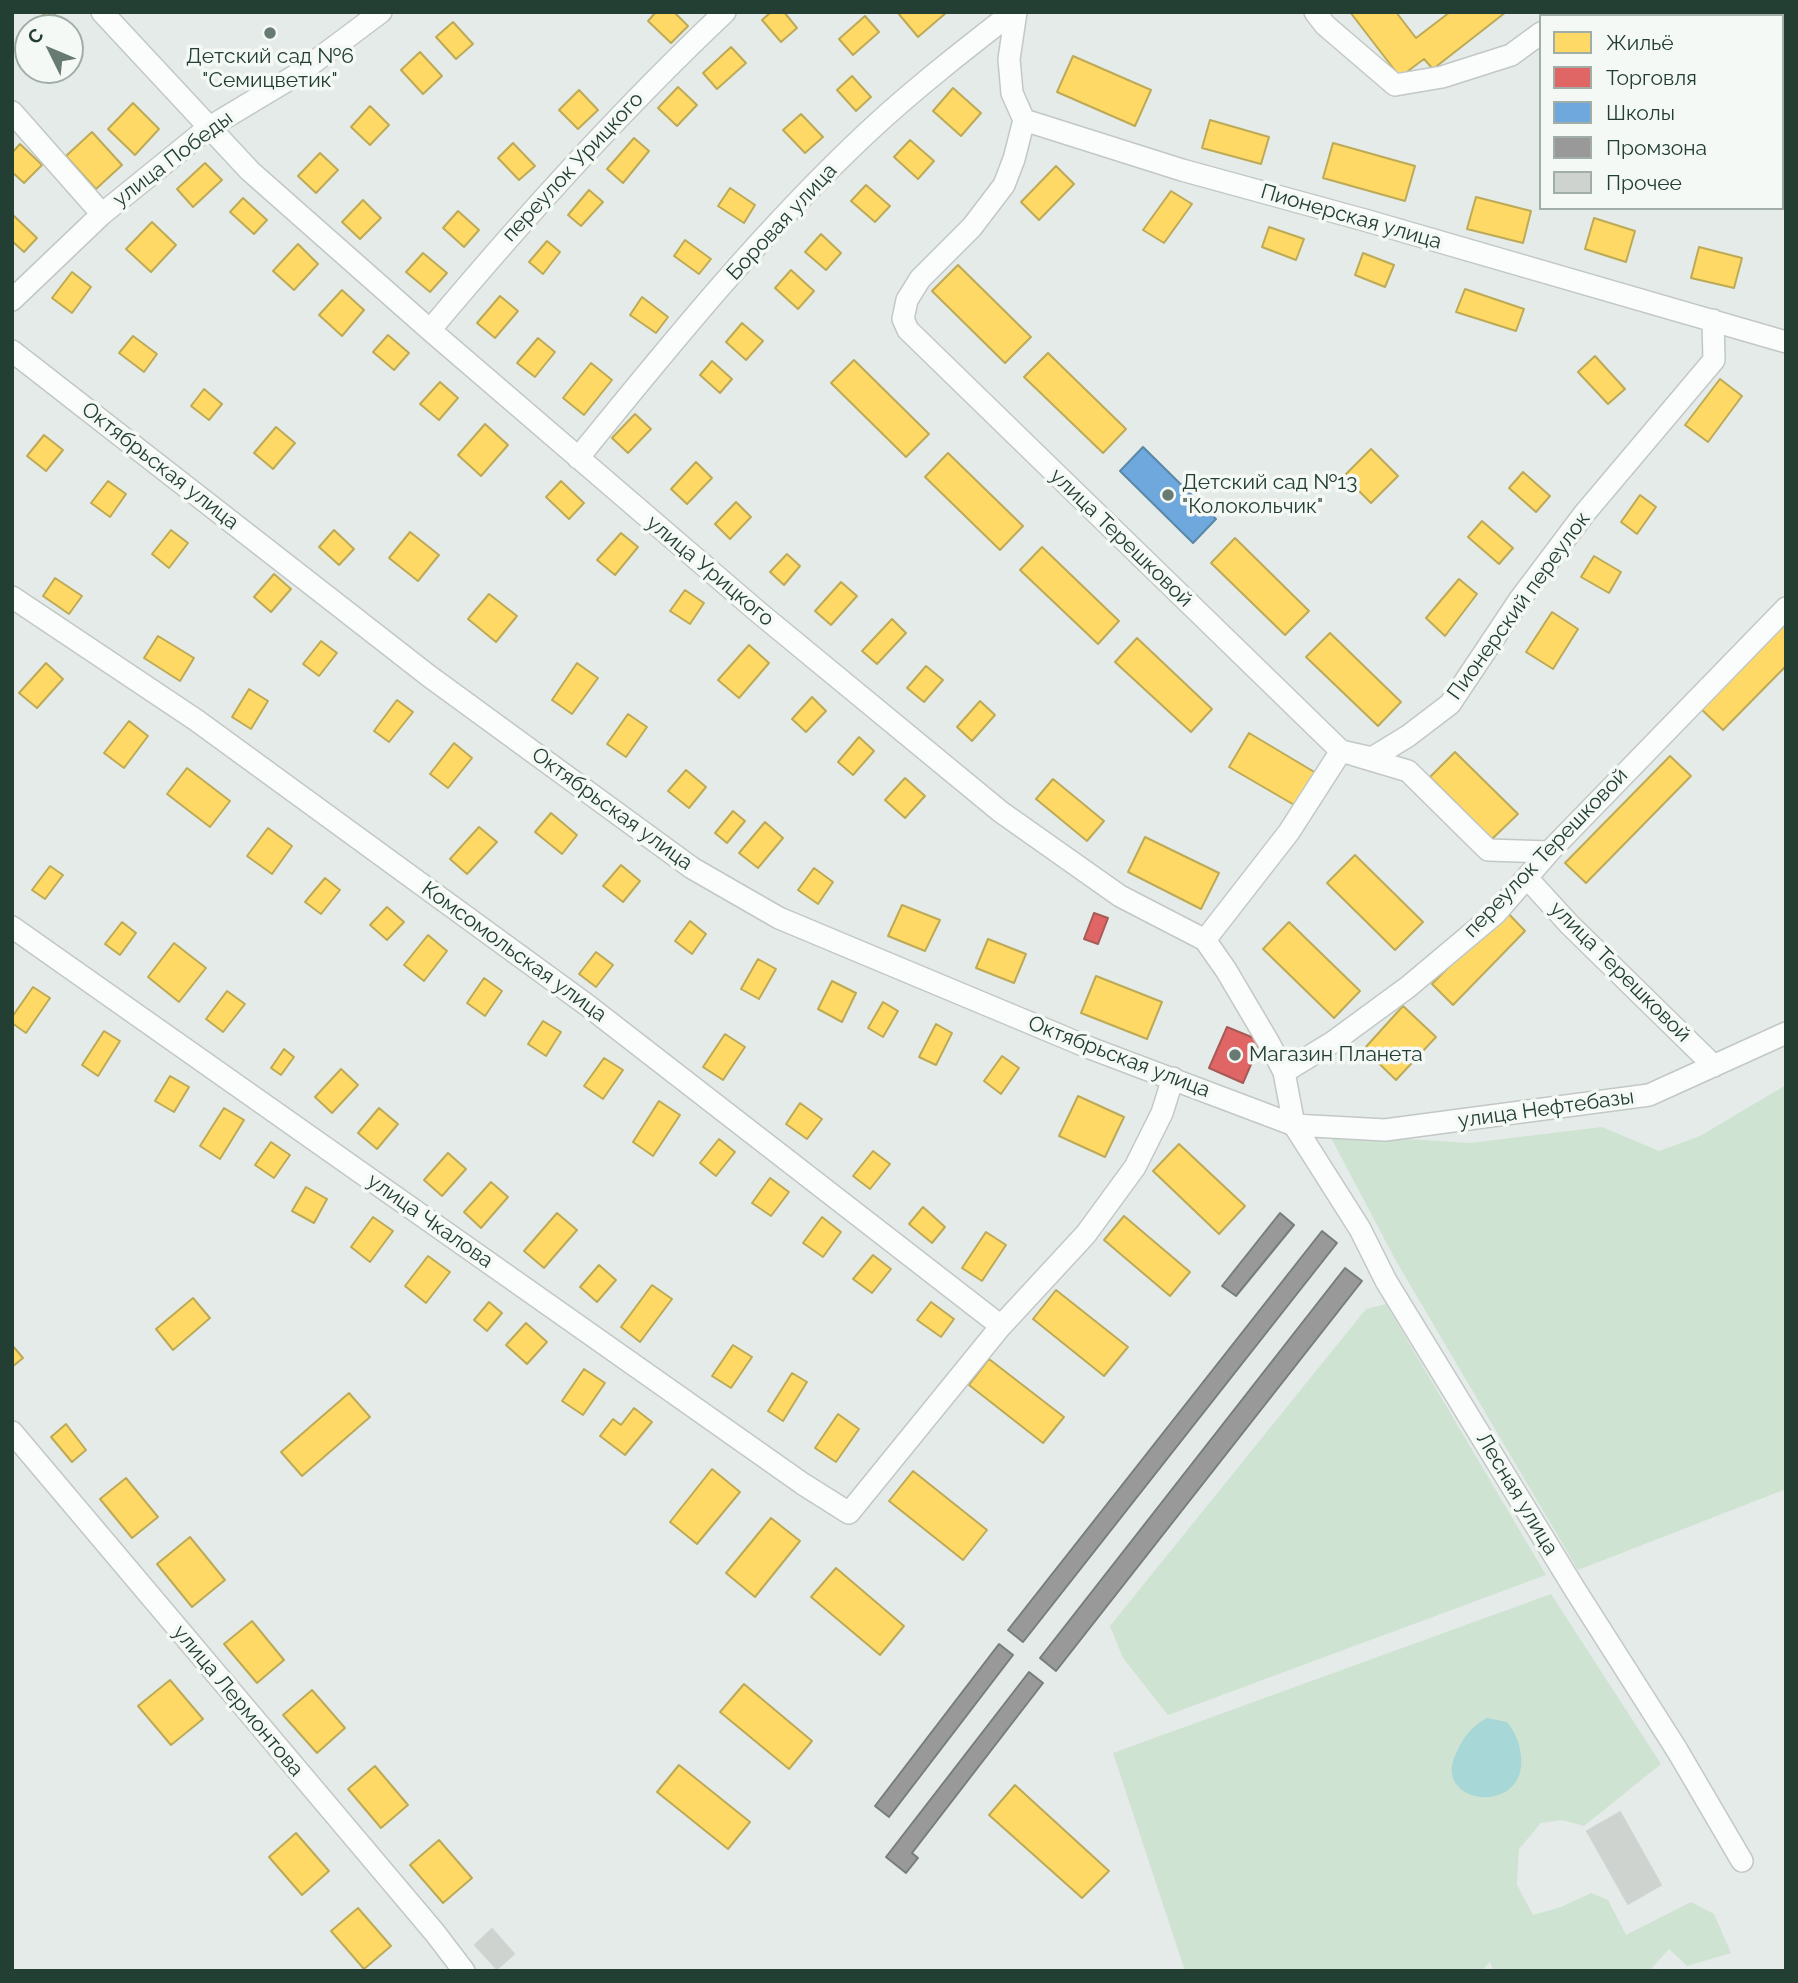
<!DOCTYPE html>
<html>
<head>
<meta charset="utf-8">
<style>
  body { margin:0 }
  #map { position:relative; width:1798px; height:1983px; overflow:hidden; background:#e5ebe8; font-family:Raleway,sans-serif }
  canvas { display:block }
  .frame { position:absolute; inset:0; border:14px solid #233e32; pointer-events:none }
  .legend { position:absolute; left:1539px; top:14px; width:245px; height:196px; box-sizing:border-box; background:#f4f9f5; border:2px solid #a0aea7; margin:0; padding:9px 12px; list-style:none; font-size:21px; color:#233e32 }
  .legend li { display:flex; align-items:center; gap:14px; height:35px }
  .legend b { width:35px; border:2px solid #a0aea7 }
  .north { position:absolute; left:14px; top:14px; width:70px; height:70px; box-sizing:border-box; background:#f4f9f5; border:2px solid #a0aea7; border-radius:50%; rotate:313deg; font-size:19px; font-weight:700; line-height:28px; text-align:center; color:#233e32 }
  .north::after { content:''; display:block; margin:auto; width:24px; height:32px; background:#677b72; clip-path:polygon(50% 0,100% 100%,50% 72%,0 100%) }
</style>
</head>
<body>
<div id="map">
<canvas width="1798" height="1983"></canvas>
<div class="frame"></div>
<ul class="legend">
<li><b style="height:19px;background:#ffd966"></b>Жильё</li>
<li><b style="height:19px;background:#e06666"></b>Торговля</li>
<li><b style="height:19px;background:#6fa8dc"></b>Школы</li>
<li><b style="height:19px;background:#999"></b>Промзона</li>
<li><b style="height:19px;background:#ced3d0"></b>Прочее</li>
</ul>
<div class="north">С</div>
</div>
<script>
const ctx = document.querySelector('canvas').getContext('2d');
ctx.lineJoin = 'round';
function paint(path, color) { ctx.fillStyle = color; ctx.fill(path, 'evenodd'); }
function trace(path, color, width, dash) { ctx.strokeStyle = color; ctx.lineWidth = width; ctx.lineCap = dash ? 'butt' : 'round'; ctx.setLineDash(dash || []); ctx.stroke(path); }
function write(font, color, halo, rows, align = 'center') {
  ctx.font = font + ' Raleway,sans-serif'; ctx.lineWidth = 7; ctx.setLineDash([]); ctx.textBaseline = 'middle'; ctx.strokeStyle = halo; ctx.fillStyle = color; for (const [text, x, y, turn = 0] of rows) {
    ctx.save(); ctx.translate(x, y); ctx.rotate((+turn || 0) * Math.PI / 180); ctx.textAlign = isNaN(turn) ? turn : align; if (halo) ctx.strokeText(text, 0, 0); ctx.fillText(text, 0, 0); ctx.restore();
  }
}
const green = new Path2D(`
  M1786,16v122l-4,-1v-118z
  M1786,1085v404l-208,81 -182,-309 -67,-127 141,9 132,-16 57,24 41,-15z
  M1386,1304l160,271 -378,140 -45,-57 -13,-32 256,-317z
  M1551,1594l110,170 -77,62 -22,-6 -21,3 -22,26 -2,36 16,30 28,-8 30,-14 17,7 18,35 65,-33 23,12 17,39 -44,13 -18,-17 -18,20 -4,2h-154l-3,-9 -8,9h-297l-72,-218z`);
const water = new Path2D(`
  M1487,1718l20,4c9,12 12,19 14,34 6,59 -85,50 -67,2 8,-19 15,-30 33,-40z`);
const homes = new Path2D(`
  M46,12h6l16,16h-38z
  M656,12h18l14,14 -17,17 -23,-22z
  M771,12h13l13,16 -16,14 -19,-22z
  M947,12l-29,25 -20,-24v-1z
  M1350,12h46l20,26 34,-26h56l-73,57 -9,-10 -24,18z
  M1640,12h39l-5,4h-31z
  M865,16l14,16 -26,23 -14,-16z
  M453,22l20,22 -17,15 -20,-22z
  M731,47l15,16 -29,26 -14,-16z
  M420,52l22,24 -19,18 -22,-24z
  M1073,56l78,34 -16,36 -78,-34z
  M852,76l19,21 -15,14 -19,-21z
  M678,87l19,18 -20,21 -19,-18z
  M953,88l28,25 -20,23 -28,-25z
  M579,90l19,20 -20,19 -19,-19z
  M133,103l26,26 -24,26 -27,-26z
  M370,106l19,19 -19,20 -19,-18z
  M801,114l22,23 -18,16 -22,-23z
  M1210,120l59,17 -8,27 -59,-16z
  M92,132l30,33 -26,24 -30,-33z
  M634,138l15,13 -26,32 -16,-14z
  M910,140l24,21 -16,18 -24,-22z
  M513,143l22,23 -16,14 -21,-22z
  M1333,143l82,23 -10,35 -82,-23z
  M20,144l22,21 -18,18 -12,-11v-19z
  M320,153l18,17 -22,23 -18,-17z
  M205,163l17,17 -29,27 -16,-18z
  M1056,166l18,18 -35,36 -18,-18z
  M866,185l24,21 -15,16 -24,-21z
  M730,188l25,17 -11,18 -26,-17z
  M589,190l14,12 -22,24 -13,-11z
  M1171,191l21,13 -28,39 -21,-13z
  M1476,197l55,14 -8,32 -56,-14z
  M243,198l24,22 -13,14 -24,-22z
  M363,200l18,18 -21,21 -18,-17z
  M458,211l21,19 -15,17 -21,-19z
  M13,215l24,23 -13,14 -12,-11z
  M1594,218l41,13 -9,31 -41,-13z
  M152,222l24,23 -25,27 -25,-23z
  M1269,227l35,12 -8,21 -34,-13z
  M821,234l20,19 -15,17 -21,-18z
  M685,240l26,19 -12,15 -25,-18z
  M547,241l13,11 -17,22 -14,-12z
  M298,244l20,20 -24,26 -21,-19z
  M1699,247l43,11 -8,30 -43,-10z
  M423,253l24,20 -17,19 -24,-20z
  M1363,253l31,12 -9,22 -30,-12z
  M958,265l73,72 -26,26 -73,-72z
  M791,270l23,21 -16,18 -23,-21z
  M72,272l19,15 -19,26 -20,-15z
  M1465,289l59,20 -8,22 -60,-19z
  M342,290l22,20 -22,26 -23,-21z
  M500,296l18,15 -23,27 -18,-15z
  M642,297l26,20 -12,16 -26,-18z
  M742,323l21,18 -17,19 -20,-18z
  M388,335l21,18 -15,17 -21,-18z
  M133,336l24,18 -13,18 -25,-19z
  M538,338l17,14 -20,25 -18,-14z
  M1048,353l78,76 -23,24 -79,-76z
  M1595,356l30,33 -17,15 -30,-32z
  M854,360l75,74 -23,23 -75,-74z
  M712,361l20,18 -12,14 -20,-18z
  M591,363l21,17 -28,35 -21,-17z
  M1720,379l22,17 -34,46 -23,-17z
  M440,382l18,16 -19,22 -19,-16z
  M204,389l18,15 -13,16 -18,-14z
  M635,414l16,15 -23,24 -16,-15z
  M485,424l23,21 -27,31 -23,-21z
  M276,427l19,16 -22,26 -19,-16z
  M44,435l19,15 -17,21 -19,-15z
  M1371,449l27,27 -27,27 -27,-27z
  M948,453l75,73 -23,24 -75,-73z
  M696,462l16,16 -25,26 -16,-15z
  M1523,472l27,24 -14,16 -27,-24z
  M108,481l18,13 -16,23 -19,-14z
  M561,481l23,22 -15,16 -23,-22z
  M1640,495l16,12 -19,27 -16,-12z
  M736,502l15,15 -21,22 -15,-15z
  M1482,521l31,27 -14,16 -31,-27z
  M171,530l17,13 -19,25 -17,-14z
  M334,530l20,19 -15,16 -20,-18z
  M410,532l29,23 -21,26 -29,-23z
  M621,533l17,14 -23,28 -18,-15z
  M1235,538l74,73 -24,24 -74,-72z
  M1042,547l77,74 -21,23 -78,-74z
  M787,554l13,12 -16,19 -14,-13z
  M1594,556l27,16 -12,21 -28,-16z
  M274,574l17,15 -20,23 -17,-15z
  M55,578l27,18 -13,18 -26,-18z
  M1459,579l18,15 -32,42 -19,-18z
  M841,582l16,14 -26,29 -16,-14z
  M685,590l19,13 -14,21 -20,-13z
  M489,594l28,22 -21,26 -28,-23z
  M1552,612l26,17 -25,40 -27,-17z
  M1786,618v48l-63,64 -24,-23z
  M892,619l14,14 -29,31 -15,-13z
  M1330,633l71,69 -23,24 -72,-69z
  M158,636l36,22 -14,23 -36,-23z
  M1137,638l75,71 -21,23 -76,-70z
  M321,641l16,12 -18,23 -16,-12z
  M749,645l20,18 -30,35 -21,-18z
  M46,663l17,16 -26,29 -18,-15z
  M577,663l21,15 -26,36 -20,-14z
  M926,666l17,14 -19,22 -17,-14z
  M249,689l19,12 -17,28 -19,-12z
  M812,697l14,14 -20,21 -14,-13z
  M397,700l16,12 -24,30 -15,-11z
  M980,701l15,14 -23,26 -15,-14z
  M628,714l19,13 -21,30 -19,-13z
  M129,721l19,15 -24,32 -20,-15z
  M1249,733l67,40 -20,33 -67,-39z
  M859,737l15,14 -21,24 -15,-13z
  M454,743l18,15 -24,30 -18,-14z
  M1455,752l63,62 -26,25 -62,-62z
  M1670,756l21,20 -105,107 -21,-20z
  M187,768l43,33 -20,26 -43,-33z
  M686,770l20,17 -17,21 -21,-17z
  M905,778l20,18 -20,22 -20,-18z
  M1053,779l51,42 -17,20 -51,-42z
  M733,811l12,10 -18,22 -12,-10z
  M551,813l26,22 -15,19 -27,-22z
  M765,822l18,16 -25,30 -19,-15z
  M479,827l18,15 -30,32 -17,-15z
  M268,828l24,18 -20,28 -25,-18z
  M1145,837l74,36 -18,36 -73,-37z
  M1355,855l68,67 -28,28 -68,-67z
  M621,865l19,16 -17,21 -20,-16z
  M50,866l13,9 -18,24 -13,-9z
  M814,868l19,14 -15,22 -20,-14z
  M325,878l15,12 -19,24 -16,-12z
  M902,905l38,15 -15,31 -37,-15z
  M387,907l17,15 -17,18 -17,-15z
  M1505,910l20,21 -72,74 -21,-21z
  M690,921l16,13 -14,20 -17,-13z
  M122,922l14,11 -16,22 -15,-11z
  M1289,922l71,69 -26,27 -71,-69z
  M428,935l19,16 -23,30 -20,-16z
  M988,939l38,15 -12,29 -38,-15z
  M174,943l32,25 -27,34 -31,-25z
  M596,952l17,13 -17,22 -17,-13z
  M758,959l18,10 -17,30 -18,-10z
  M1096,976l66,26 -15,37 -66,-26z
  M484,978l18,13 -17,25 -18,-13z
  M832,981l24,12 -14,29 -24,-13z
  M33,987l17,11 -24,35 -14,-10v-6z
  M227,991l18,13 -22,28 -17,-13z
  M883,1002l15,9 -15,26 -15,-9z
  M1403,1006l33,31 -40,43 -32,-31z
  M543,1021l18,11 -15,24 -18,-12z
  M936,1024l16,9 -16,32 -17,-8z
  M104,1031l16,10 -22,35 -16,-11z
  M725,1034l20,13 -22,33 -20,-13z
  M284,1049l10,8 -13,18 -10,-7z
  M1002,1056l17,12 -18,26 -17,-13z
  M604,1058l19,12 -20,29 -19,-13z
  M341,1069l17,16 -26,28 -17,-16z
  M170,1076l19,11 -15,25 -19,-11z
  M1078,1096l46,21 -19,40 -46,-21z
  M659,1101l21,14 -27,41 -20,-14z
  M800,1103l22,16 -15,20 -21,-15z
  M224,1108l20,12 -24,39 -20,-13z
  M379,1108l19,16 -21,25 -19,-16z
  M719,1139l16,13 -19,24 -16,-13z
  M271,1142l19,13 -16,23 -19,-13z
  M1179,1144l66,62 -26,28 -66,-63z
  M873,1151l17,13 -20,25 -17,-13z
  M448,1153l18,16 -24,27 -18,-16z
  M770,1178l19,14 -18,24 -19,-13z
  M491,1182l17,15 -27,31 -17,-16z
  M306,1187l21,12 -13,24 -22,-12z
  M923,1207l22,20 -13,16 -23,-19z
  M557,1213l20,17 -33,38 -20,-17z
  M1124,1216l66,56 -20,24 -66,-56z
  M373,1217l20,14 -23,31 -19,-15z
  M822,1217l19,15 -18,25 -20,-14z
  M986,1232l20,13 -24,36 -20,-13z
  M873,1255l18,14 -19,24 -19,-14z
  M428,1256l22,16 -24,31 -21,-17z
  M599,1265l17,15 -19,22 -17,-15z
  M652,1285l20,14 -32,43 -19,-15z
  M1056,1290l72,57 -24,29 -71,-57z
  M193,1298l17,20 -37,32 -17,-21z
  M489,1302l13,11 -15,18 -13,-11z
  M931,1302l23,17 -13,18 -24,-17z
  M526,1323l21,19 -20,22 -21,-19z
  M12,1345l11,13 -11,9z
  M733,1345l19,12 -21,31 -19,-12z
  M989,1359l75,58 -21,26 -74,-58z
  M584,1369l21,14 -22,32 -21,-14z
  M792,1373l15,9 -24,39 -15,-10z
  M349,1393l21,24 -68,59 -21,-24z
  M634,1408l18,14 -27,33 -25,-19 13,-17 8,6z
  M838,1414l21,15 -23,33 -21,-14z
  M66,1424l20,26 -14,12 -21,-25z
  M712,1469l28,23 -43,52 -27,-22z
  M913,1471l74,59 -24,30 -74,-59z
  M126,1478l32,39 -26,21 -32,-39z
  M771,1518l29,23 -45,56 -29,-24z
  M190,1537l35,43 -33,27 -35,-43z
  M836,1568l68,58 -24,29 -69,-58z
  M252,1621l32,39 -27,23 -33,-39z
  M170,1680l33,39 -32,26 -33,-39z
  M744,1684l68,57 -23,28 -69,-57z
  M312,1690l33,38 -28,25 -34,-38z
  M679,1765l71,57 -22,27 -71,-57z
  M375,1766l33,39 -27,23 -33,-39z
  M1015,1785l94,86 -27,27 -93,-83z
  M296,1833l33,38 -27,24 -33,-38z
  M439,1840l33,38 -29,25 -33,-38z
  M358,1908l33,38 -27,23 -33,-38z`);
const shops = new Path2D(`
  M1094,913l14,5 -10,26 -14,-5z
  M1227,1027l34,14 -18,42 -34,-15z`);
const schools = new Path2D(`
  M1143,447l73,72 -23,24 -73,-72z`);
const industry = new Path2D(`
  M1280,1213l14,12 -58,71 -14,-10z
  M1322,1231l15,12 -314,399 -15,-12z
  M1345,1268l17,13 -306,390 -16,-13z
  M999,1644l14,11 -124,162 -14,-11z
  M1029,1672l14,11 -131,170 6,5 -12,15 -20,-16z`);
const building = new Path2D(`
  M1620,1812l41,73 -33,19 -41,-73z
  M492,1929l22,25 -17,15 -22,-24z`);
const minor = new Path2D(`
  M102,12l148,159 180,159 327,281 244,201 119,84 85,44 21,30 43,73 15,29 10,53 66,104 26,52 188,307 103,162 65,111
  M1016,12l-7,47 3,34 12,27 158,50 186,51 418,121
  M1315,12l10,13 70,60 47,-8 69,-22 30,-22
  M1564,16l5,-4
  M12,112l90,102
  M1024,120l-10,39 -10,26 -32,42 -52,52 -13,21 -4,19 5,11 433,421 67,20 80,79 61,2
  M12,300l90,-86 106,-86 90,-54 83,-62
  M430,330c93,-111 189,-218 295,-318
  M12,351l417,325 263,192 87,50 311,130 204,77 91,5 264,-35 137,-62
  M578,458c92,-113 184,-227 291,-327 45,-42 95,-81 144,-119
  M12,597l184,123 391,285 414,321
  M1527,878l42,46 145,142
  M12,927l791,557 46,29 152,-187 85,-92 49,-67 27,-54 11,-35
  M1205,940l84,-108 52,-81 31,7 36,-22 42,-32 70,-105 64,-85 130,-154 -1,-40
  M1284,1072l49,-30 75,-55 87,-73 54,-62 237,-244
  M12,1432l423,501 29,38`);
const markers = [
  [270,33,7,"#677b72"],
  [1168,495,7,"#677b72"],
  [1235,1055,7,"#677b72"]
];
const poiNames = [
  ["Детский сад №6",270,57,"center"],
  ["\"Семицветик\"",270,81,"center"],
  ["Детский сад №13",1182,483],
  ["\"Колокольчик\"",1182,507],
  ["Магазин Планета",1249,1055]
];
const streetNames = [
  ["улица Победы",173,159,-37],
  ["переулок Урицкого",573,167,-47],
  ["Пионерская улица",1351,217,16],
  ["Боровая улица",782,222,-47],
  ["Октябрьская улица",160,466,38],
  ["улица Терешковой",1121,538,44],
  ["улица Урицкого",710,571,40],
  ["Пионерский переулок",1519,606,-54],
  ["Октябрьская улица",612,809,36],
  ["переулок Терешковой",1546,853,-46],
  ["Комсомольская улица",514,952,36],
  ["улица Терешковой",1620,972,45],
  ["Октябрьская улица",1119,1057,21],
  ["улица Нефтебазы",1546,1109,-8],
  ["улица Чкалова",430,1221,35],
  ["Лесная улица",1517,1494,59],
  ["улица Лермонтова",238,1701,50]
];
paint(green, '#cfe3d2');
paint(water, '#a7d8d7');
paint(homes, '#ffd966');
trace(homes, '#bdaa56', 2);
paint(shops, '#e06666');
trace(shops, '#a75a56', 2);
paint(schools, '#6fa8dc');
trace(schools, '#5888a9', 2);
paint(industry, '#999');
trace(industry, '#767e7a', 2);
paint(building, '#ced3d0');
trace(building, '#ced4d1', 2);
trace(minor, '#c2c8c5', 24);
trace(minor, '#fbfcfc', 21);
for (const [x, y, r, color] of markers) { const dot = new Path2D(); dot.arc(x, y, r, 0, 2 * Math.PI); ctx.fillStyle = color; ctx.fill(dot); trace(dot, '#f4f9f5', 2.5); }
write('21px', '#233e32', '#f4f9f5', poiNames, 'left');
write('21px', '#233e32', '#f4f9f5', streetNames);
</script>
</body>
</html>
